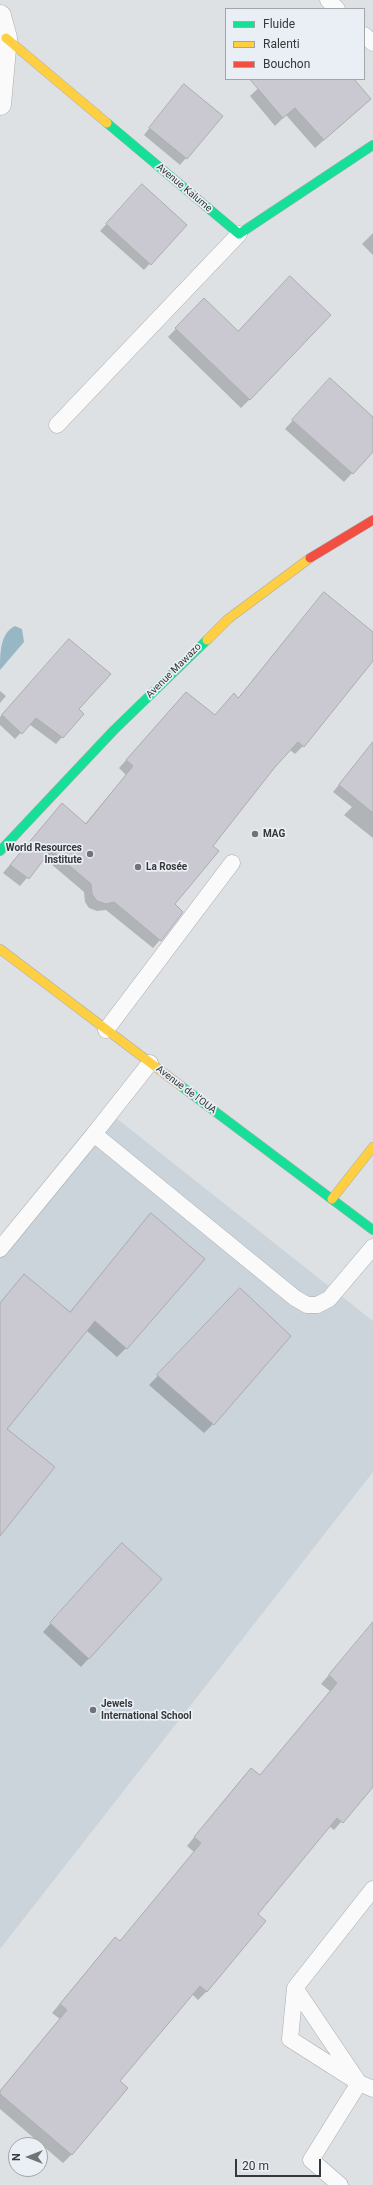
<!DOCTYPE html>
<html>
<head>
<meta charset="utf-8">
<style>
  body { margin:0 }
  #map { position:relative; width:373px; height:2185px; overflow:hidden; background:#dee1e4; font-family:Roboto,sans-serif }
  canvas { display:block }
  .legend { position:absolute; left:225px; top:8px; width:140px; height:72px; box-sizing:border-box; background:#e9eff4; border:1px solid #a1a6aa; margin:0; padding:5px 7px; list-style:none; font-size:12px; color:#36383a }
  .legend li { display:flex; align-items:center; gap:8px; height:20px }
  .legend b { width:20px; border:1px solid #a1a6aa }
  .north { position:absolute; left:8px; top:2137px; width:40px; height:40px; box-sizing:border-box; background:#e9eff4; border:1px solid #a1a6aa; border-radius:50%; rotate:270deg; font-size:11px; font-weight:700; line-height:16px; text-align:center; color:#36383a }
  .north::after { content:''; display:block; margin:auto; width:14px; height:18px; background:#717376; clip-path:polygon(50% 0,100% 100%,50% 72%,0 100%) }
  .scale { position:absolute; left:235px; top:2159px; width:86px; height:18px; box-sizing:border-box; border:2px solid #36383a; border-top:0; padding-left:5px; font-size:12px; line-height:14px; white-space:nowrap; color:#36383a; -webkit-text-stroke:3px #e9eff4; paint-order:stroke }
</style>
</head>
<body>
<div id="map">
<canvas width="373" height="2185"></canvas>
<ul class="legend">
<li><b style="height:5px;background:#16e098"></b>Fluide</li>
<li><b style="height:5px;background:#ffcf43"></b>Ralenti</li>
<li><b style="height:5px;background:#f24e42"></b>Bouchon</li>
</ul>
<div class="north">N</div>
<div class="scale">20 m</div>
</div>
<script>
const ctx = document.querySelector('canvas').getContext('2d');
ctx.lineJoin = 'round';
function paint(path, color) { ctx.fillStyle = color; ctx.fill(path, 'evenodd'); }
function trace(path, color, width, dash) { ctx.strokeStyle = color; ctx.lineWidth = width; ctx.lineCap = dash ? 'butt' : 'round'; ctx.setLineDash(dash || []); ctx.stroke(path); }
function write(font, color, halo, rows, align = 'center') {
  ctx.font = font + ' Roboto,sans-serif'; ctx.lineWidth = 3.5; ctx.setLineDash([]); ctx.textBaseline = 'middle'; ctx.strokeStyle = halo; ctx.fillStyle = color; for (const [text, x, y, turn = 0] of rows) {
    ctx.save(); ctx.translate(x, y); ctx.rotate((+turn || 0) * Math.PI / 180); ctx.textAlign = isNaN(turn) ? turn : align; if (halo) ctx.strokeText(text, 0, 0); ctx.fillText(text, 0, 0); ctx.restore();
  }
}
const built = new Path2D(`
  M111,1114l262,207v151l-373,477v-700z`);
const water = new Path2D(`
  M15,626l7,3 2,13 -24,28c0,-17 0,-37 15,-44z`);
const shadow = new Path2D(`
  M268,79h85l9,28 -47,41 -29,-33 -11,11 -25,-30z
  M178,92l44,24 -42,49 -36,-30z
  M136,192l49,33 -41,45 -44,-39z
  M373,233v22l-11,-11z
  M196,308l54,91 -9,9 -73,-71z
  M330,379l43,39v32l-29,32 -59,-53z
  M324,593l49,40v27l-70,86 -8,8 -5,-4 -16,17 -62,79 -38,58 -14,36 -7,8 -47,-38 -9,1 -8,-3 -4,-6 -1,-10 -40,-34 -24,28 -17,-13 52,-61 30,12 41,-49 -7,-7 59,-66 37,13 11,-12 12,-5z
  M63,647l15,62 -16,28 -6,7 -27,-20 -14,15 -15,-14v-8z
  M0,691l6,5 -6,7z
  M373,743v95l-29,-23 8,-8 -19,-15z
  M151,1214l-25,134 -9,9 -31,-27 -80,100 -6,104v-231l24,-28 45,38z
  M231,1299l-18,125 -9,9 -55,-48z
  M114,1553l46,26 -79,88 -38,-35z
  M373,1624v162l-39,44 -5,-4 -73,88 -49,77 -9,9 -6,-6 -73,87 -47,73 -9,9 -63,-54v-18l60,-72 -8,-6 55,-66 8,-9 5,4 74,-90 -7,-6 56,-69 8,-8 9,7 70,-85 -9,-7z`);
const building = new Path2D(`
  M250,79h104l17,20 -47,41 -29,-32 -12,10z
  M184,84l39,32 -36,43 -38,-31z
  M142,184l45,41 -36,40 -45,-41z
  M290,276l41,39 -81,85 -75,-72 29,-30 34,33z
  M330,378l43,39v35l-20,22 -61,-54z
  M324,592l49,40v29l-69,86 -6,-5 -23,25 -62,79 6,5 -44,53 8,8 -22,29 -47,-39 -8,2 -9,-3 -5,-7 -1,-10 -40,-34 -22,29 -19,-14 52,-62 24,21 47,-58 -7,-6 60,-68 29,23 19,-22 4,5z
  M69,639l42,35 -32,35 5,5 -21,24 -27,-20 -14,16 -20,-19z
  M373,742v71l-34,-28z
  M151,1213l54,46 -78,90 -32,-28 -88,108 48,38 -55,69v-233l24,-29 46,38z
  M240,1288l51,48 -77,89 -57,-50z
  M122,1543l40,36 -73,80 -39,-36z
  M373,1622v165l-30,36 -6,-5 -79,96 8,7 -59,71 -7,-6 -80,95 8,7 -56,67 -72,-61v-3l67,-81 -7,-6 55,-67 5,4 81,-98 -7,-6 57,-69 9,7 77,-92 -8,-8z`);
const lane = new Path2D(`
  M328,0l9,9
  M364,35l9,8
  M57,425l182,-191
  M106,1030l126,-167
  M150,1063l-56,71 201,164 12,7h10l12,-6 44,-52
  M0,1249l94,-115
  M295,1988l78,-99
  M359,2083l-64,-95 -5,51 69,44 14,6
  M340,2185l-29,-25 48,-77`);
const street = new Path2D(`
  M0,16l6,22 -6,66`);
const fast = new Path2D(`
  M107,123l132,111 134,-89
  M0,851l114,-121 93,-90
  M181,1086l192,144`);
const slow = new Path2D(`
  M6,38l101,85
  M207,640l21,-21 82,-61
  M0,949l181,137
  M332,1199l41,-52`);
const jam = new Path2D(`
  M310,558l63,-38`);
const markers = [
  [255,834,4,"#717376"],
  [90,854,4,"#717376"],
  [138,867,4,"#717376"],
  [93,1710,4,"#717376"]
];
const streetNames = [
  ["Avenue Kalume",184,188,40],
  ["Avenue Mawazo",174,671,-45],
  ["Avenue de l’OUA",186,1090,37]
];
const poiNames = [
  ["MAG",263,834],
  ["World Resources",82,848,"right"],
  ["Institute",82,860,"right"],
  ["La Rosée",146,867],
  ["Jewels",101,1704],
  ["International School",101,1716]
];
paint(built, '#cbd4db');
paint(water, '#98b7c4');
paint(shadow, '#0003');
paint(building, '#cac9d1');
trace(building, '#abacaf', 1);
trace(lane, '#a9acae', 17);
trace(street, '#a9acae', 23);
trace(fast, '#a9acae', 10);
trace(slow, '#a9acae', 10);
trace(jam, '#a9acae', 10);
trace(lane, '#fafafb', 16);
trace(street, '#fafafb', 22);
trace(fast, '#16e098', 9);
trace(slow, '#ffcf43', 9);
trace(jam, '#f24e42', 9);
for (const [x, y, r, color] of markers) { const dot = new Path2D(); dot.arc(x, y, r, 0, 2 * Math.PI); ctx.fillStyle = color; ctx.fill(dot); trace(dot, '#e9eff4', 1.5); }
write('10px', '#36383a', '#e9eff4', streetNames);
write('bold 10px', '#36383a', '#e9eff4', poiNames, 'left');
</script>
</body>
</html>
